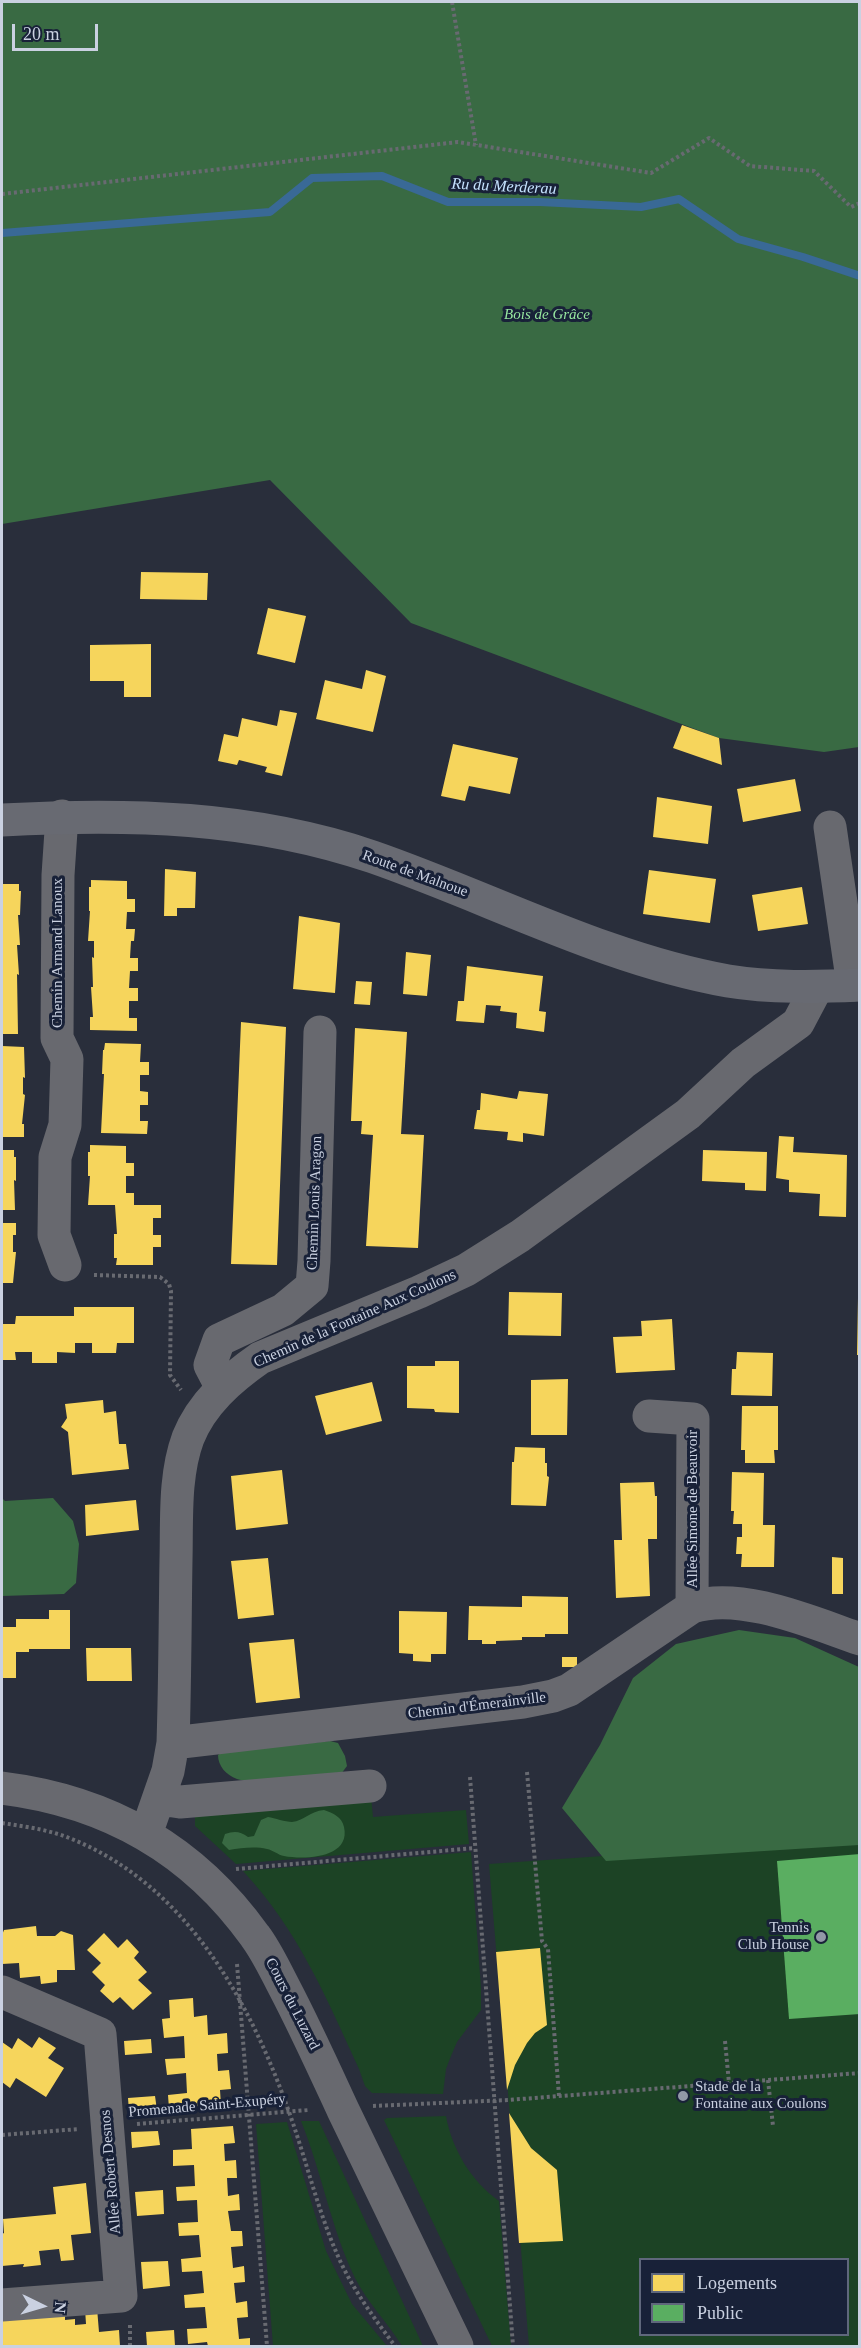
<!DOCTYPE html>
<html>
<head>
<meta charset="utf-8">
<style>
  body { margin:0 }
  #map { position:relative; width:861px; height:2348px; overflow:hidden; background:#292e3b; font-family:"Times New Roman",serif }
  canvas { display:block }
  .frame { position:absolute; inset:0; border:3px solid #cad1e1; pointer-events:none }
  .legend { position:absolute; left:639px; top:2258px; width:210px; height:78px; box-sizing:border-box; background:#182138; border:2px solid #5f677c; margin:0; padding:8px 10px; list-style:none; font-size:18px; color:#cad1e1 }
  .legend li { display:flex; align-items:center; gap:12px; height:30px }
  .legend b { width:30px; border:2px solid #5f677c }
  .north { position:absolute; left:12px; top:2276px; width:60px; height:60px; -webkit-text-stroke:4px #182138; paint-order:stroke; rotate:95deg; font-size:16px; font-weight:700; line-height:24px; text-align:center; color:#cad1e1 }
  .north::after { content:''; display:block; margin:auto; width:21px; height:27px; background:#cad1e1; clip-path:polygon(50% 0,100% 100%,50% 72%,0 100%) }
  .scale { position:absolute; left:12px; top:24px; width:86px; height:27px; box-sizing:border-box; border:3px solid #cad1e1; border-top:0; padding-left:8px; font-size:18px; line-height:21px; white-space:nowrap; color:#cad1e1; -webkit-text-stroke:4px #182138; paint-order:stroke }
</style>
</head>
<body>
<div id="map">
<canvas width="861" height="2348"></canvas>
<div class="frame"></div>
<ul class="legend">
<li><b style="height:16px;background:#f6d55c"></b>Logements</li>
<li><b style="height:16px;background:#5aae61"></b>Public</li>
</ul>
<div class="north">N</div>
<div class="scale">20 m</div>
</div>
<script>
const ctx = document.querySelector('canvas').getContext('2d');
ctx.lineJoin = 'round';
function paint(path, color) { ctx.fillStyle = color; ctx.fill(path, 'evenodd'); }
function trace(path, color, width, dash) { ctx.strokeStyle = color; ctx.lineWidth = width; ctx.lineCap = dash ? 'butt' : 'round'; ctx.setLineDash(dash || []); ctx.stroke(path); }
function write(font, color, halo, rows, align = 'center') {
  ctx.font = font + ' "Times New Roman",serif'; ctx.lineWidth = 6; ctx.setLineDash([]); ctx.textBaseline = 'middle'; ctx.strokeStyle = halo; ctx.fillStyle = color; for (const [text, x, y, turn = 0] of rows) {
    ctx.save(); ctx.translate(x, y); ctx.rotate((+turn || 0) * Math.PI / 180); ctx.textAlign = isNaN(turn) ? turn : align; if (halo) ctx.strokeText(text, 0, 0); ctx.fillText(text, 0, 0); ctx.restore();
  }
}
const green = new Path2D(`
  M371,1797l2,20 93,-7 3,34 -233,20 -41,-38v-10z
  M859,1838v508h-330l-40,-482zM640,2260h208v74h-208z
  M471,1852l10,136v22l-24,32 -6,14 -5,13 -3,25 -71,-1 -7,-7 -6,-17c-33,-72 -61,-139 -116,-198z
  M446,2116c6,33 25,65 53,85l12,145h-19l-108,-226 3,-2z
  M301,2121h18l104,225h-21c-14,-23 -35,-44 -47,-68 -24,-50 -33,-105 -54,-157z
  M287,2122l39,129 26,53 35,42h-114l-17,-222z`);
const forest = new Path2D(`
  M2,2h857v745l-35,5 -105,-14 -308,-115 -141,-143 -268,44z
  M2,1498l3,3 48,-3 20,23 6,23 -3,39 -12,11 -62,2z
  M739,1630l56,8 64,29v178l-253,16 -44,-53 38,-63 33,-67 43,-34z
  M330,1741l8,2 7,13 2,10 -6,8c-23,2 -86,11 -104,5 -11,-4 -19,-13 -19,-24l4,-3z
  M324,1810c9,3 18,7 20,17 7,31 -39,33 -60,29 -6,-1 -11,-6 -17,-7 -12,-3 -26,-1 -38,1l-7,-7 3,-9c9,-3 15,-3 23,3l6,-1 7,-16 7,-3c7,1 17,5 24,5 12,-1 18,-11 32,-12z`);
const homes = new Path2D(`
  M141,572l67,1 -1,27 -67,-1z
  M268,608l38,8 -11,47 -38,-9z
  M151,644v53h-27v-16h-34v-36z
  M366,670l20,6 -13,56 -57,-13 9,-39 37,9z
  M280,710l17,3 -15,63 -17,-4 2,-5 -28,-7 -2,5 -19,-4 6,-27 14,3 4,-19 35,8z
  M682,725l37,13 3,27 -49,-17z
  M453,744l65,14 -8,36 -41,-8 -4,15 -24,-5z
  M795,779l6,32 -58,11 -6,-33z
  M657,797l55,9 -4,38 -55,-7z
  M165,869l31,3 -1,36h-18v8h-13z
  M649,870l67,9 -6,44 -67,-9z
  M91,880l36,1v18h8v13h-8l-1,17h9l-1,12h-3l-1,17h8v13h-8l-1,17h9v13h-9v17h8v13l-47,-1v-13h3l-2,-30h2l-1,-30 2,1v-17h-6l2,-30h-1v-24h2z
  M2,884h17v7h2l-1,24h-2l2,30h-3l2,30 -2,-1 1,60h-16z
  M802,887l6,37 -50,7 -6,-36z
  M299,916l41,7 -5,70 -42,-4z
  M406,952l25,3 -4,41 -24,-2z
  M467,966l76,10 -4,35 7,1 -2,20 -28,-4 1,-15 -17,-2 1,-5 -15,-1 -2,18 -28,-2 2,-20h6z
  M356,981l16,1 -2,23 -16,-1z
  M241,1022l45,5 -9,238 -46,-1z
  M355,1028l52,4 -6,102 23,1 -6,113 -52,-2 7,-111 -12,-1 1,-13h-11z
  M105,1043l36,1 -1,18h9v13h-9v16l8,1v13h-8v16h8l-1,13 -46,-1 3,-59h-2l1,-24h1z
  M2,1046l22,1 1,31 -2,-1v17l2,1 -3,29h2v13h-22z
  M519,1091l29,3 -4,42 -21,-3v9l-16,-2 1,-8 -34,-3 3,-19h3l1,-17 36,6z
  M779,1136l15,1 -1,15 54,3 -1,62 -27,-1 1,-22 -31,-2v-12l-13,-2z
  M90,1145l36,1v17h8v13h-8v17h8v12h27v13h-8v17h8v12h-8v18h-37l1,-7h-3v-24h3l-2,-29h-27l2,-29h-2v-24h2z
  M2,1150h12v7h2v24l-2,-1 1,30h-13z
  M703,1150l64,2 -1,39 -21,-1v-7l-43,-2z
  M2,1223h14v12h-3v17h3l-3,31h-11z
  M509,1292l53,1 -1,43 -53,-1z
  M858,1298h2v57h-3z
  M74,1307h60v36h-17l-1,10h-24v-10h-17v10l-18,-1v11h-25v-11h-17l1,8h-14v-36h13l1,-8h58z
  M672,1319l3,51 -59,3 -3,-36 29,-1 -1,-15z
  M737,1352l36,1 -1,43 -41,-1 1,-26h4z
  M435,1361h24v52l-24,-1 -1,-3 -27,-1v-42h28z
  M568,1379l-1,56h-36v-55z
  M372,1382l10,39 -56,14 -11,-39z
  M103,1400l1,13 12,-2 3,33h7l3,25 -57,6 -4,-43 -7,-5 6,-9 -2,-14z
  M742,1406h36v44h-4l1,13h-30v-13h-4z
  M515,1447l30,1v15h2v13l2,1 -3,29 -35,-1 1,-43h2z
  M282,1470l6,54 -52,6 -5,-54z
  M732,1472l32,1 -1,52h12l-1,42h-33l1,-13h-6l1,-17h5v-13h-9l1,-13h-3z
  M654,1482l1,14h2v43h-9l2,57 -34,2 -2,-58h8l-2,-57z
  M136,1500l3,30 -53,6 -1,-31z
  M832,1557l11,1v36h-11z
  M268,1558l6,57 -36,4 -7,-58z
  M522,1596l46,1v37h-23v3h-23v3l-26,1v3h-14v-4h-14l1,-34 53,1z
  M49,1610h21v39h-41v3h-13v26h-14v-51h14v-8h33z
  M399,1611l48,1 -1,42h-15v8l-18,-1v-7l-14,-1z
  M294,1639l6,59 -44,5 -7,-60z
  M86,1648h45l1,33h-45z
  M562,1657h15v10h-15z
  M36,1926l1,10h18l6,-5 12,4 2,35h-18v12l-16,2 -1,-8 -20,2 -1,-15 -17,1v-29l2,-5z
  M104,1933l14,15 9,-9 12,13 -5,6 13,14 -9,8 14,13 -19,17 -13,-13 -7,6 -13,-12 5,-6 -13,-13 9,-9 -14,-13z
  M540,1948l7,77 -12,8 -8,10 -12,22 -8,25 -11,-138z
  M193,1998l1,19 13,-2 1,20 19,-2 1,20 -11,1 1,17 11,-1 2,19 -11,1 1,15 -52,4 -1,-14 19,-2 -1,-20 -19,2 -2,-16 20,-1 -1,-22 -20,2 -2,-19 8,-1 -1,-18z
  M39,2037l17,11 -8,10 16,10 -18,29 -30,-19 -6,10 -8,-6v-40l10,7 6,-11 14,10z
  M151,2039l1,14 -27,2 -1,-14z
  M155,2096l2,14 -28,1 -1,-13z
  M509,2113l22,35 26,22 6,71 -44,2z
  M233,2126l2,17 -11,1 1,17 11,-1 1,18h-10l1,18 11,-2 1,16 -12,1 3,20h11l1,15 -12,1 2,21 11,-2 1,16 -11,1 2,20 11,-2 1,16 -11,1 2,21 11,-1v8h-42l-1,-4 -19,2 -1,-15 20,-1 -2,-21 -20,1 -1,-13 20,-2 -2,-22 -20,1 -1,-13 20,-2 -2,-22 -20,1 -1,-13 20,-1 -1,-22 -20,1 -1,-14 19,-1 -1,-21 -21,1v-16l19,-1 -1,-20z
  M158,2131l2,14 -28,3 -1,-16z
  M86,2183l5,50 -20,2 3,25 -13,1 -2,-12 -20,2 2,14 -18,2 1,-3 -22,2v-32l2,-1 -1,-14 53,-5 -3,-27z
  M163,2190l1,24 -27,2 -2,-24z
  M168,2261l2,25 -27,3 -2,-27z
  M97,2308l2,24 20,-2 1,16h-118v-28l63,-6v8l10,-1v6l11,-1 -1,-15z
  M174,2330l1,16h-28l-1,-14z`);
const public = new Path2D(`
  M860,1854v160l-71,5 -12,-158z`);
const stream = new Path2D(`
  M2,233l268,-21 42,-34 70,-2 66,26h92l101,5 38,-8 59,40 65,18 57,19`);
const path = new Path2D(`
  M452,2l24,143
  M2,194l456,-52 193,31 58,-35 41,28 64,5 37,36 9,-4
  M94,1275l66,2 9,7 2,7 -1,84 11,15
  M527,1772l15,169 6,8 11,147
  M470,1777l43,569
  M2,1823c20,3 42,6 62,13 119,44 185,162 225,276 17,47 28,96 48,142 14,33 37,64 58,92
  M236,1869l239,-21
  M237,1964l30,382
  M725,2041l4,42
  M768,2080l5,46
  M373,2106l135,-6 352,-27
  M137,2124l172,-14
  M2,2135l77,-6
  M130,2325v21`);
const minor = new Path2D(`
  M62,816l-4,59 -1,163 10,21 -2,66 -10,32 -1,78 11,30
  M830,827l23,158
  M222,1388l-12,-23 9,-25 64,-30 29,-24 2,-25 6,-229
  M649,1416l44,3 -1,188
  M173,1743l350,-41 30,-6 16,-6 123,-83c49,-16 121,16 168,32
  M2,1788c105,13 191,61 253,148 12,16 20,34 29,51 21,40 40,82 59,123 38,79 76,158 114,236
  M160,1799l20,3 190,-16
  M146,1834l22,-63 5,-28c2,-61 2,-122 3,-183 1,-40 -2,-84 12,-122 14,-35 42,-59 72,-80l159,-66 47,-22 54,-34 168,-122 55,-51 55,-40 19,-36
  M2,1992l98,42 21,262 -119,9`);
const major = new Path2D(`
  M2,820c125,-7 251,-4 371,37 118,41 232,102 355,124 43,7 88,6 132,4`);
const markers = [
  [821,1937,6,"#9298a7"],
  [683,2096,6,"#9298a7"]
];
const parkNames = [
  ["Bois de Grâce",547,315]
];
const streetNames = [
  ["Route de Malnoue",415,874,20],
  ["Chemin Armand Lanoux",58,953,-90],
  ["Chemin Louis Aragon",315,1203,-88],
  ["Chemin de la Fontaine Aux Coulons",355,1319,-24],
  ["Allée Simone de Beauvoir",693,1509,-90],
  ["Chemin d'Émerainville",477,1706,-7],
  ["Cours du Luzard",292,2004,63],
  ["Promenade Saint-Exupéry",207,2106,-5],
  ["Allée Robert Desnos",111,2172,-95]
];
const poiNames = [
  ["Tennis",809,1928],
  ["Club House",809,1945],
  ["Stade de la",695,2087,"left"],
  ["Fontaine aux Coulons",695,2104,"left"]
];
const waterNames = [
  ["Ru du Merderau",504,187,3]
];
paint(green, '#1c4325');
paint(forest, '#396a43');
paint(homes, '#f6d55c');
paint(public, '#5aae61');
trace(stream, '#396996', 8);
trace(path, '#686a71', 4, [3, 3]);
trace(minor, '#68696f', 33);
trace(major, '#686a72', 33);
for (const [x, y, r, color] of markers) { const dot = new Path2D(); dot.arc(x, y, r, 0, 2 * Math.PI); ctx.fillStyle = color; ctx.fill(dot); trace(dot, '#182138', 2); }
write('italic 15px', '#96e69f', '#182138', parkNames);
write('15px', '#cad1e1', '#182138', streetNames);
write('15px', '#cad1e1', '#182138', poiNames, 'right');
write('italic 16px', '#c5e2fe', '#182138', waterNames);
</script>
</body>
</html>
